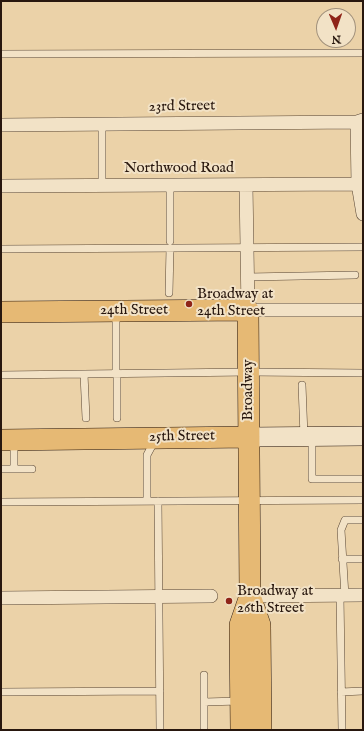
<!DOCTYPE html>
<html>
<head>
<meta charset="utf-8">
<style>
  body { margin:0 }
  #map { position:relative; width:364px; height:731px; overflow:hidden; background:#ebd2a8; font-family:"IM FELL English",serif }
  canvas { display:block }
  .frame { position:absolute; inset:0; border:2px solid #28170e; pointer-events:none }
  .north { position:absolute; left:316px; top:8px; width:40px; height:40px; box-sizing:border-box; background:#f2e2c6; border:1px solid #a1917c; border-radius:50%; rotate:178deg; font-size:11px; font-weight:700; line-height:16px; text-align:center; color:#28170e }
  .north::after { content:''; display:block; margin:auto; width:14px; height:18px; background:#8f2418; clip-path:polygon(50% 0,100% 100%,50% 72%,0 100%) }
</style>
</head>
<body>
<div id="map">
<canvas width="364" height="731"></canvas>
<div class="frame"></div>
<div class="north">N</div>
</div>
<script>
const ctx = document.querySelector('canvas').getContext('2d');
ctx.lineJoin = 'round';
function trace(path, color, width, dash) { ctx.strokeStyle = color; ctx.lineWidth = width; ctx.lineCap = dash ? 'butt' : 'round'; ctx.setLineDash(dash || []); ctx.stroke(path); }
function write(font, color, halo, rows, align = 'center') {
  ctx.font = font + ' "IM FELL English",serif'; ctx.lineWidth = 4; ctx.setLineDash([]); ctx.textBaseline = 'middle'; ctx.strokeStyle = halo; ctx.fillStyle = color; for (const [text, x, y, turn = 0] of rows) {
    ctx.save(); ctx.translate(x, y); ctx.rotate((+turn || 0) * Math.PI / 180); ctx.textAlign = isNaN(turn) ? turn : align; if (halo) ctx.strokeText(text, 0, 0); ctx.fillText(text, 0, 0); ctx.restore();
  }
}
const lane = new Path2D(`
  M1,54l362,-1
  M102,186v-61
  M170,241v-56
  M1,249l362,-2
  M248,277l107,-2
  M169,293l1,-45
  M116,314v59
  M117,373v45
  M84,374l2,44
  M1,375l248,-3 114,1
  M302,385l2,51
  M312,438v41h51
  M14,441v28
  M1,469h31
  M147,501v-46l7,-13
  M158,501l2,229
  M1,502l362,-2
  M342,559h21
  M340,596l2,134
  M345,596l-4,-66 4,-10h18
  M204,675v53
  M1,692l159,-1
  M341,692l22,-1
  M204,702l36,-1`);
const street = new Path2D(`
  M357,122l1,62 5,30
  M1,125l356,-3 6,-2
  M246,185l2,125h115
  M1,186l357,-2
  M250,596l113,-1
  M1,598l210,-2`);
const secondary = new Path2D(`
  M249,437l114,-1`);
const primary = new Path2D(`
  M1,312l247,-2 2,286 -10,29 1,105
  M1,440l248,-3
  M250,596l10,29 1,105`);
const markers = [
  [189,304,4,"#8f2418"],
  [229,601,4,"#8f2418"]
];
const streetNames = [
  ["23rd Street",182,107,-1],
  ["Northwood Road",179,169],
  ["24th Street",134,311],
  ["Broadway",249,390,-90],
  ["25th Street",182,437,-1]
];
const poiNames = [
  ["Broadway at",197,295],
  ["24th Street",197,312],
  ["Broadway at",237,592],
  ["26th Street",237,609]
];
trace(lane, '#594634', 8);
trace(street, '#594634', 14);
trace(secondary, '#28170e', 20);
trace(primary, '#28170e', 22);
trace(lane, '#f2e2c6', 7);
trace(street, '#f2e2c6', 13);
trace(secondary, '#f2e2c6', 19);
trace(primary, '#e6b974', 21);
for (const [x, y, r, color] of markers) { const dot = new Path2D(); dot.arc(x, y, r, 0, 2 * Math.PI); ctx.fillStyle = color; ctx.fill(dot); trace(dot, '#f2e2c6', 1.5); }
write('15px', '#28170e', '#f2e2c6', streetNames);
write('15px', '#28170e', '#f2e2c6', poiNames, 'left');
</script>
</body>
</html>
